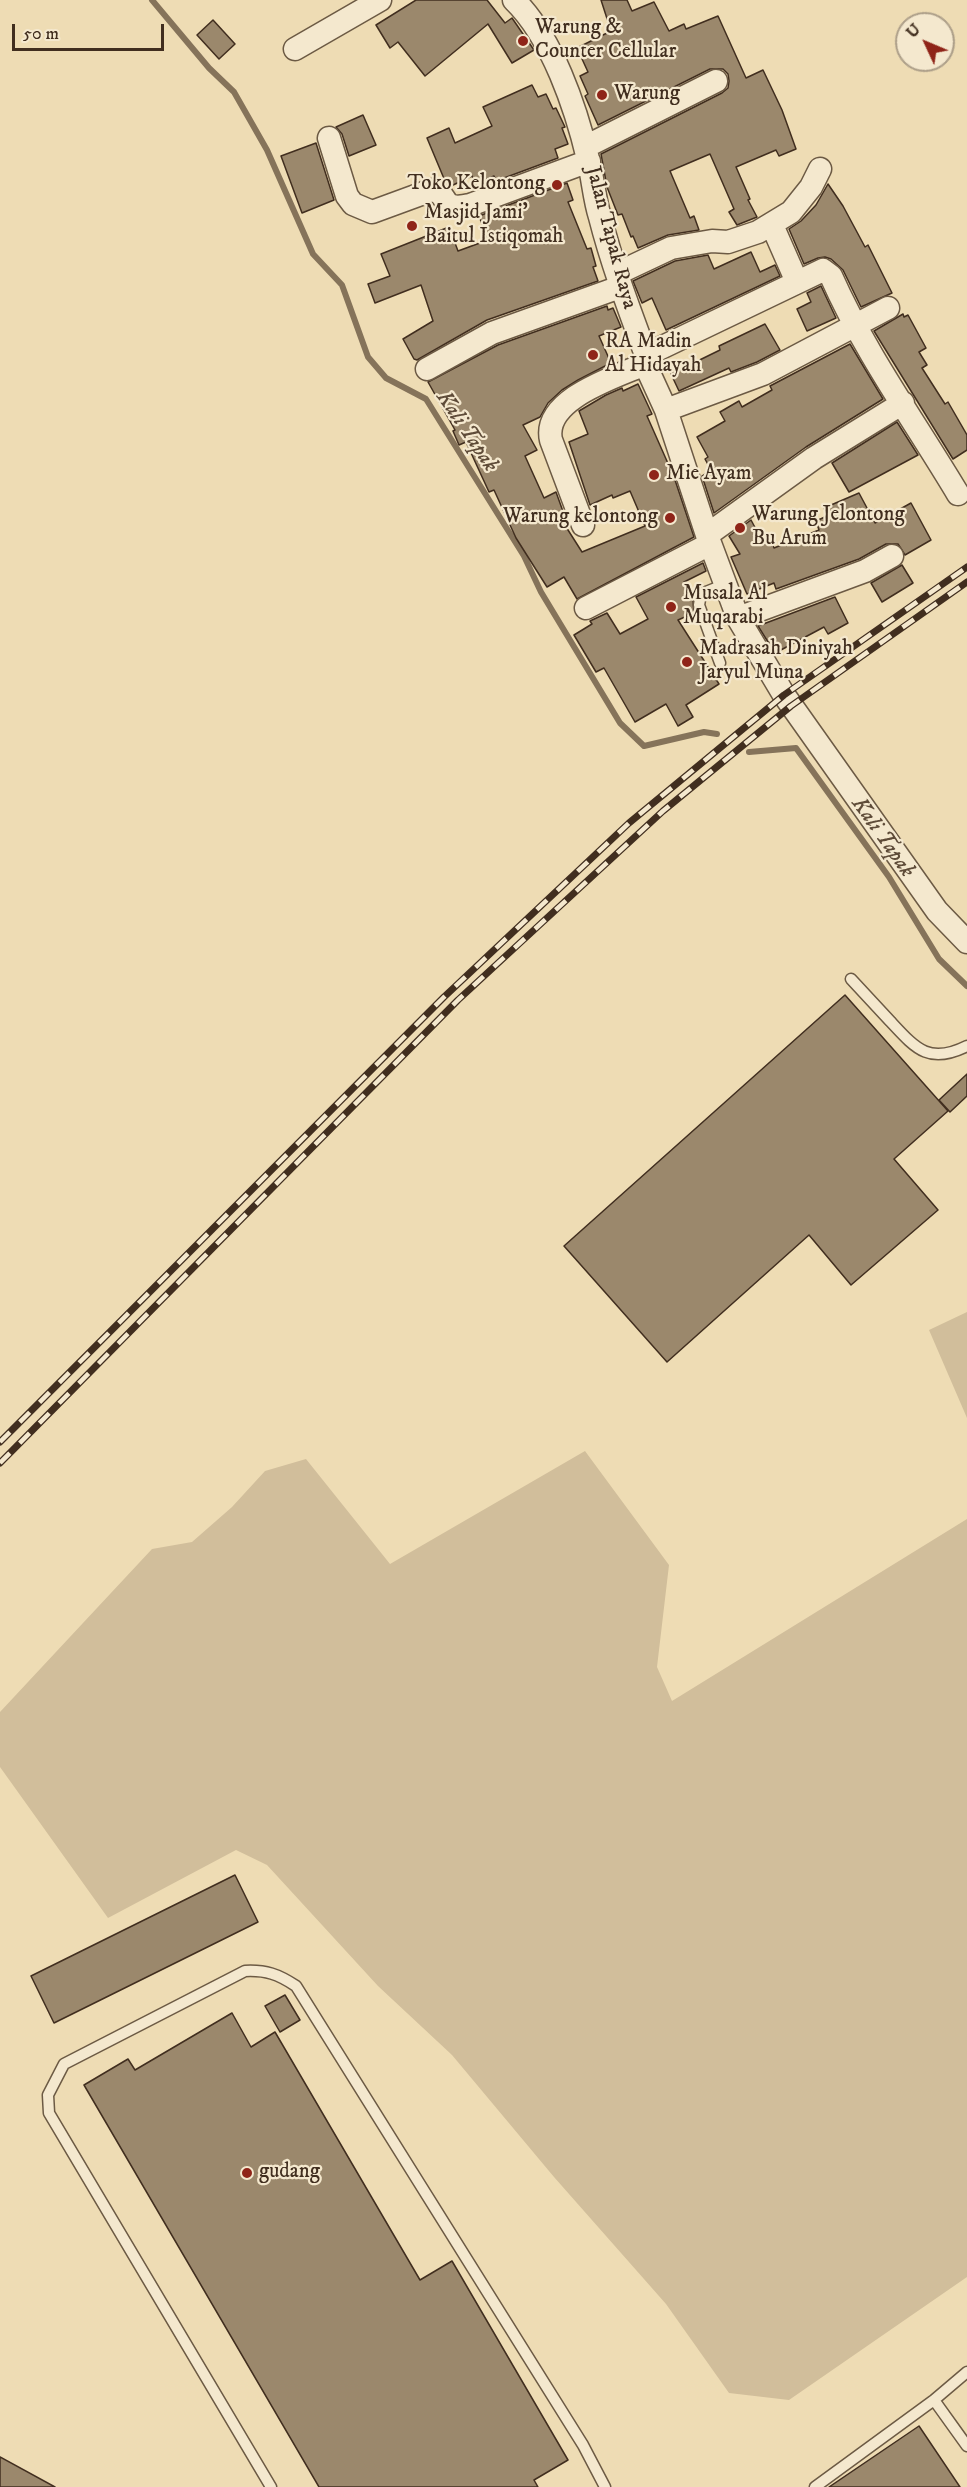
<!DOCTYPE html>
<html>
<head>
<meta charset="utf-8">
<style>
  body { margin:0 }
  #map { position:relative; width:967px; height:2487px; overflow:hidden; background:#eedcb4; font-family:"IM FELL DW Pica",serif }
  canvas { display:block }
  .north { position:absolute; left:895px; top:12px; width:60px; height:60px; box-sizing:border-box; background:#f4e8ce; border:2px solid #ac9e88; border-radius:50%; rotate:314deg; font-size:16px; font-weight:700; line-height:24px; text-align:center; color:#412e1f }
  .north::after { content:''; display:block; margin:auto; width:21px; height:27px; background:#8f2418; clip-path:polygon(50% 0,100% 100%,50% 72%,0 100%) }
  .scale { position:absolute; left:12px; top:24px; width:152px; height:27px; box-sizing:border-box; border:3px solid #412e1f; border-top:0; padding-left:8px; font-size:18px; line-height:21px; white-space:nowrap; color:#412e1f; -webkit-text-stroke:4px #f4e8ce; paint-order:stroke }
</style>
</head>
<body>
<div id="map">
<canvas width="967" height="2487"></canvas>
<div class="north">U</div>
<div class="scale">50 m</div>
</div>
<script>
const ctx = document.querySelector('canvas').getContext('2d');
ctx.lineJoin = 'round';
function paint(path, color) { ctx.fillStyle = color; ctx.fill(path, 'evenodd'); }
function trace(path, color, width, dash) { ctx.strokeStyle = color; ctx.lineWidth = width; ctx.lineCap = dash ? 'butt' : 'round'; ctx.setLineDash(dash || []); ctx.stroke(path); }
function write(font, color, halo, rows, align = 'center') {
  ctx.font = font + ' "IM FELL DW Pica",serif'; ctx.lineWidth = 4.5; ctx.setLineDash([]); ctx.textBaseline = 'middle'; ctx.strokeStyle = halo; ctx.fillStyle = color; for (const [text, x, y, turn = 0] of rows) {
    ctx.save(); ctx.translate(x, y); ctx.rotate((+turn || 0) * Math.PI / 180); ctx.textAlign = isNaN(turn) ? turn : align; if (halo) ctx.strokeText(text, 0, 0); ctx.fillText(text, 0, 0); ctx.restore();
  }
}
const green = new Path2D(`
  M967,1312v106l-38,-88z
  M585,1451l84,114 -12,102 15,34 295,-182v758l-178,123 -60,-7 -63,-89 -112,-127 -102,-122 -74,-69 -111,-121 -31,-15 -128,68 -108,-151v-55l152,-163 40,-7 40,-35 33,-36 41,-12 84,105z`);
const stream = new Path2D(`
  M152,0l57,68 25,24 33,58 46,104 29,31 26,72 18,21 40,21 98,157 17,36 79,131 24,23 60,-14 13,2
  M749,752l47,-4 93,129 50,82 28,27`);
const building = new Path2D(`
  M416,0h71l18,23 7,-5 22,32 -22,13 -24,-39 -63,52 -27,-34 -8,6 -14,-23z
  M601,0h26l5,11 22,-9 15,29 15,-7 2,5 32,-13 28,62 17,-8 19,40 14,39 -17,7 -3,-6 -40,17 14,32 -2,1 9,17 -20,8 -8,-13 5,-3 -24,-55 -40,17 20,47 4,-2 5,14 -31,5 -30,13 -5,-12 -2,1 -9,-23 -4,1 -11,-28 -6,-33 121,-61 6,-5 1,-7 -1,-7 -5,-5h-13l-112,56 -13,-29 3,-2 -8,-18 8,-4 -11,-24 34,-17z
  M213,20l22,24 -16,15 -22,-24z
  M532,85l6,12 8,-3 7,15 3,-1 9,19 -3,1 6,16 -13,5 3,9 -62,23 -2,-5 -19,8 -3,-8 -21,10 -6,-5 -18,-43 22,-10 6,15 37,-17 -9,-19z
  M363,115l13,30 -27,11 -7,-22 -6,-7z
  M316,143l18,57 -32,13 -21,-57z
  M567,183l6,17 -5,2 19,47 4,-1 5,18 -3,1 5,14 -111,39 -70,40 -3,-1 -11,-20 30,-18 -12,-36 -46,18 -7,-19 22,-8 -9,-22 68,-27 9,24 30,-11 -9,-24z
  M828,184l15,22 22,41 3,-2 24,48 -31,14 -18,-37 -12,-11 -6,-2 -7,1 -14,6 -15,-35 12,-8 15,-16z
  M751,252l9,20 15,-7 5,11 -114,54 -14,-32 -10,5 -9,-22 42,-20 33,-6 6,14z
  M821,286l15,32 -29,13 -10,-22 14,-7 -4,-9z
  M607,306l1,4 5,-2 8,19 -22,9 12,27 -33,17 -16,10 -14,13 -8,14 -17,8 14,25 -12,6 19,42 12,-6 9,25 -4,2 21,33 63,-26 -15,-35 -17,7 -1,-3 -22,10 -21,-63 19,-8 -9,-23 27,-16 16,-7 1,3 15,-7 14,30 -5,2 27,61 20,60 -117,62 -13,-22 -17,10 -31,-49 -22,-48 -5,2 -23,-50 -7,3 -6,-14 2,-1 -27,-48 70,-37z
  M903,314l1,3 4,-2 18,33 -7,4 8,13 -5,3 23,36 3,-2 19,33v15l-14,9 -79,-128z
  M765,324l15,26 -23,12 -26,10 -2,-4 -50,23 -8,-17 49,-24 -1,-4z
  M850,344l33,55 -77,48 -92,66 -12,-37 9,-6 -6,-11 3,-2 -11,-20 28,-16 -5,-9 19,-11 3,6 30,-17 -2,-4z
  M897,422l21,33 -69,37 -17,-29z
  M859,493l16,30 36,-20 20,37 -26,15 -7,-11h-12l-27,15 -83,30 -2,-6 -27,11 -16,-37 9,-3 -11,-18 22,-16 13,24 7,-3 3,7 45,-18 -3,-9 11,-5 -3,-8z
  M703,563l3,8 -22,11 9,17 1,14 -16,7 41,64 -33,21 7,12 -15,9 -12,-22 -31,18 -31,-54 -8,4 -22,-37 18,-11 -2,-3 17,-8 13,21 28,-15 -12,-22z
  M902,565l11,18 -31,19 -11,-19z
  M835,597l13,26 -20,11 -4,-7 -45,24 -3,-2 -3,1 -15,-24z
  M845,995l103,116 -54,48 44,51 -87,75 -42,-50 -142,127 -103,-116z
  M967,1074v22l-17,16 -11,-12z
  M235,1875l23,47 -204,101 -23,-47z
  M285,1995l15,25 -20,12 -15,-26z
  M232,2013l19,34 24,-15 145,248 32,-19 116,199 -34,20 4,7h-219l-235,-402 44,-26 7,11z
  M919,2426l41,61h-131z
  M0,2457l55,30h-55z`);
const lane = new Path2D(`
  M720,663l-21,-58 2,-11 25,-10
  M851,979c13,14 26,28 39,42 26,28 39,44 77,25
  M934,2400l33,46
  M271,2487l-222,-374 -1,-18 16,-31 181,-93c21,-1 33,3 51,15l287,459 22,42
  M815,2487l119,-87 33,-28`);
const street = new Path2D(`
  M514,0c38,37 62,108 74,159 5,19 6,39 12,58 12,47 29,92 46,138l-1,9 21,46 41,125 31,83 46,77 153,216 30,31
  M295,49l85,-49
  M329,138l18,58 6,8 19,8 60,-22c19,4 6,22 38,15l119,-44
  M585,147l131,-66
  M772,225l25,57
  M618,273l53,-25 41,-7 16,1 30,-10 33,-20 20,-25 9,-18
  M646,355l177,-85 8,6c34,77 84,146 127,218
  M427,369l65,-36 128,-46
  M666,410l97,-36 125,-66
  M583,525l-32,-85c-9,-41 65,-63 94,-76
  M707,535l107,-77 89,-55
  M586,608l124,-64
  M738,618l127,-47 27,-15`);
const rail = new Path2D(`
  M0,1442l444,-445 185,-174 155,-128 183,-128
  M0,1463l458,-463 205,-189 128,-105 176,-124`);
const markers = [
  [523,41,6,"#8f2418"],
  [602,95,6,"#8f2418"],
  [557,185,6,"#8f2418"],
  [412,226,6,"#8f2418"],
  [593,355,6,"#8f2418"],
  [654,475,6,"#8f2418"],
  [670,518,6,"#8f2418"],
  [740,528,6,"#8f2418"],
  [671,607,6,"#8f2418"],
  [687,662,6,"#8f2418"],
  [247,2173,6,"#8f2418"]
];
const poiNames = [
  ["Warung &",535,29],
  ["Counter Cellular",535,53],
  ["Warung",614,95],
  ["Toko Kelontong",545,185,"right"],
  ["Masjid Jami'",424,214],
  ["Baitul Istiqomah",424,238],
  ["RA Madin",605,343],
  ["Al Hidayah",605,367],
  ["Mie Ayam",666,475],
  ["Warung Jelontong",752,516],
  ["Bu Arum",752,540],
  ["Warung kelontong",658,518,"right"],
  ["Musala Al",683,595],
  ["Muqarabi",683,619],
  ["Madrasah Diniyah",699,650],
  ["Jaryul Muna",699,674],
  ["gudang",259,2173]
];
const streetNames = [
  ["Jalan Tapak Raya",610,238,75]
];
const waterNames = [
  ["Kali Tapak",466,432,56],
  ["Kali Tapak",882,838,55]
];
paint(green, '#d1be9b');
trace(stream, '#85735a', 6);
paint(building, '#9b886c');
trace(building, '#412e1f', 1.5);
trace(lane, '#6c5a44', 13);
trace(street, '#6c5a44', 25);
trace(lane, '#f4e8ce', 10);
trace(street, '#f4e8ce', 22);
trace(rail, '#412e1f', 7);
trace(rail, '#f4e8ce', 4.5, [14]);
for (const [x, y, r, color] of markers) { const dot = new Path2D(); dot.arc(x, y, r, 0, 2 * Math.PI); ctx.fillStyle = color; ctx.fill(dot); trace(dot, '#f4e8ce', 2); }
write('21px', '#412e1f', '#f4e8ce', poiNames, 'left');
write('21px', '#412e1f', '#f4e8ce', streetNames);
write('italic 22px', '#5e4b38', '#f4e8ce', waterNames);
</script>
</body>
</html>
